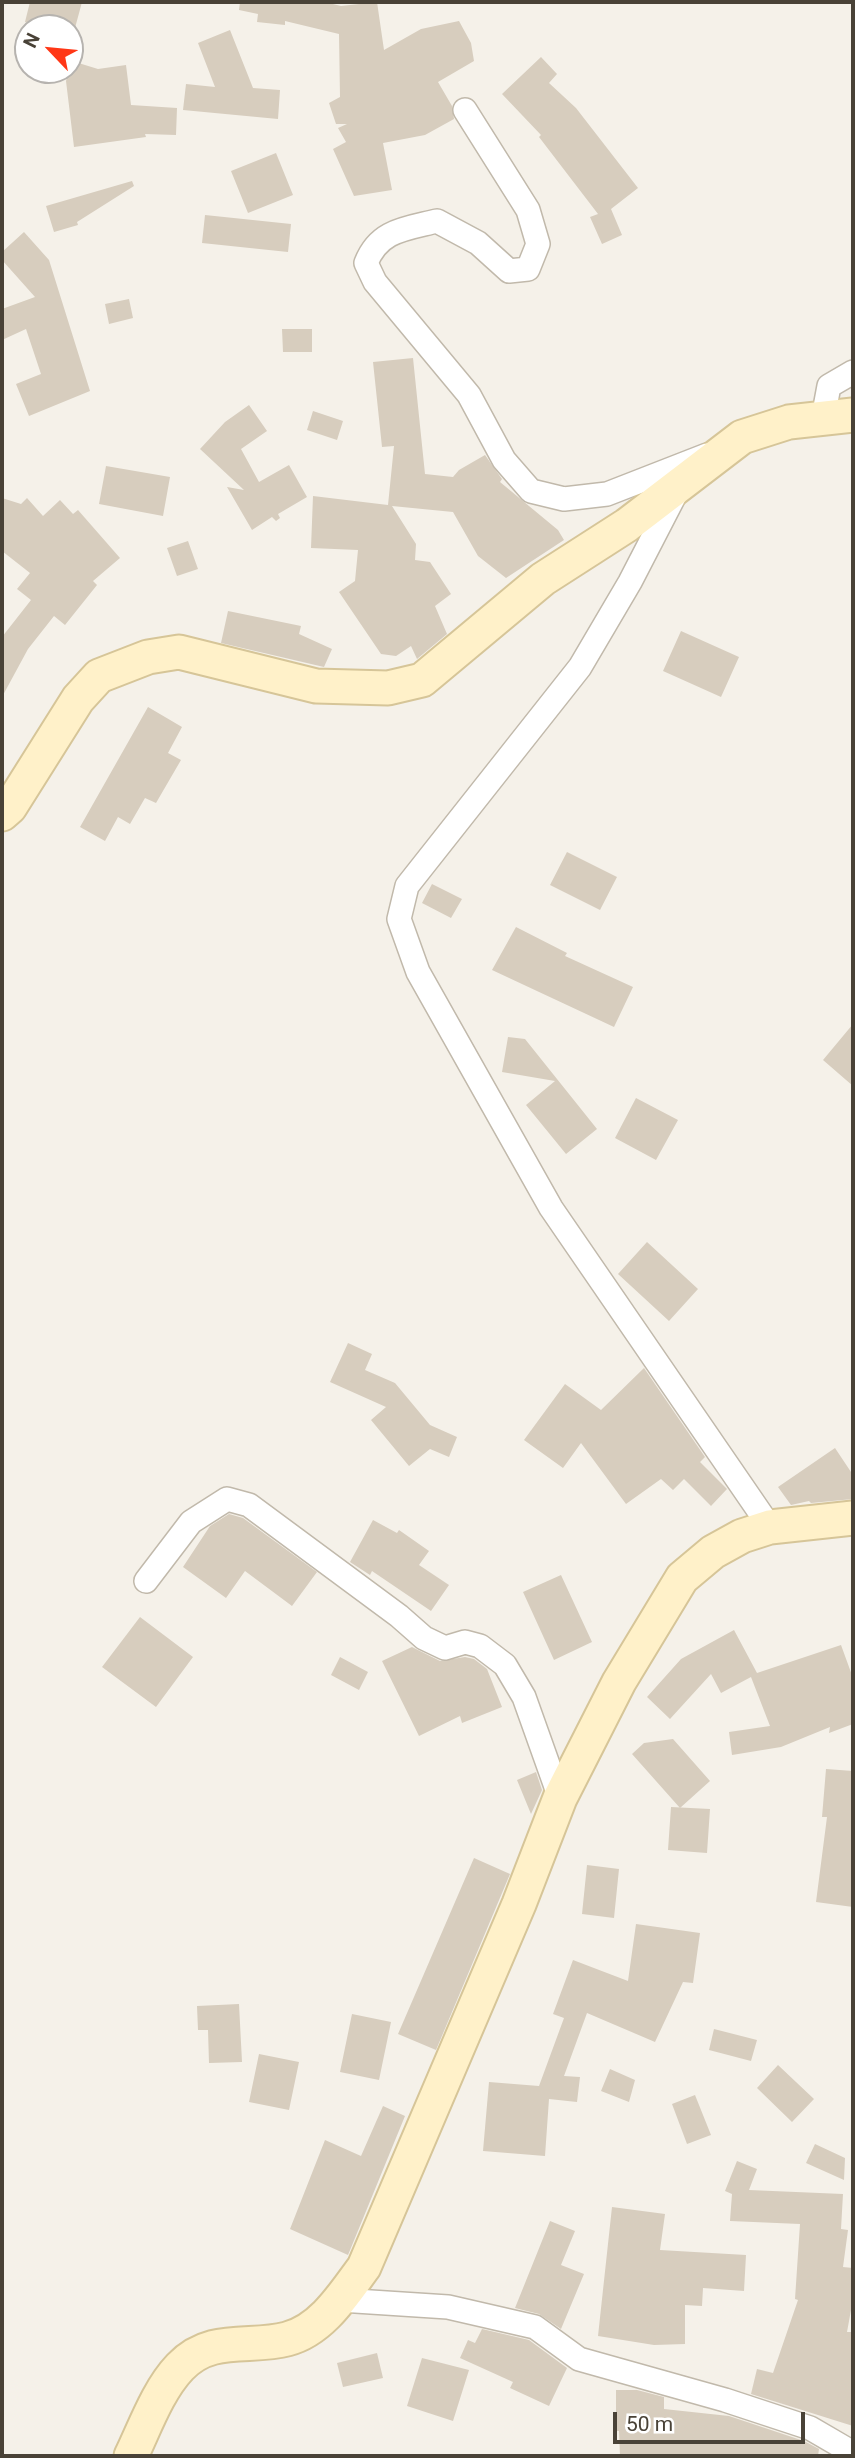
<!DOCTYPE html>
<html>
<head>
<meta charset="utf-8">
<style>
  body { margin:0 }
  #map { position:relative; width:855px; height:2458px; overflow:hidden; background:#f5f1e9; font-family:Roboto,sans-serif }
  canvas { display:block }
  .frame { position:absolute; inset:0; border:4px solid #494237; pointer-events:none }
  .north { position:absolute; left:14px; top:14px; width:70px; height:70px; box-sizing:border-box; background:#fff; border:2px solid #b6b3af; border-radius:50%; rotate:296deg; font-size:19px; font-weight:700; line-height:28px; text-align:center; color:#494237 }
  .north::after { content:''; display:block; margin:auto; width:24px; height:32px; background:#ff3716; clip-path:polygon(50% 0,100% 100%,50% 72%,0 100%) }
  .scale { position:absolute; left:613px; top:2412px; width:192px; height:32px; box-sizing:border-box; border:4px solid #494237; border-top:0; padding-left:9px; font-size:21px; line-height:24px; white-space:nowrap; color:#494237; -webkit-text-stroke:5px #fff; paint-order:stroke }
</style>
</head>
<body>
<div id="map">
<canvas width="855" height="2458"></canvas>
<div class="frame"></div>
<div class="north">N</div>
<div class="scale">50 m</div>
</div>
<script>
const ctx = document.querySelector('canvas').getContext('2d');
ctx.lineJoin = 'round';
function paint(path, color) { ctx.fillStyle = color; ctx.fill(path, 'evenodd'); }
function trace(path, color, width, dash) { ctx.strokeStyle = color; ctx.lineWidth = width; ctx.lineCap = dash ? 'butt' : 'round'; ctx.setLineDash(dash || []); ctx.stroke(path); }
const building = new Path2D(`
  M30,2h52l-7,26h-26l-24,-6z
  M240,2h85l16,4 36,-4 7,48 37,-21 38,-8 12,22 3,18 -36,21 14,24 2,13 -29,16 -42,8 9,47 -38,6 -21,-47 13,-7 -8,-14 9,-4h-11l-7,-21 11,-6 -1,-63 -54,-13v4l-28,-3 1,-8 -19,-4z
  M230,30l23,58 27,2 -2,29 -95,-9 3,-26 29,3 -17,-44z
  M541,57l16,17 -8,9 27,25 62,80 -27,21 11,26 -20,9 -12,-27 8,-3 -59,-77 2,-2 -39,-41z
  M72,61l26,8 28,-4 5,40 46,3 -1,27 -31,-1 1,3 -72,10 -8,-66z
  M276,153l17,42 -45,18 -17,-42z
  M132,181l2,5 -57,36 1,3 -24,7 -8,-26z
  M205,215l86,9 -3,28 -86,-9z
  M24,232l25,28 41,131 -61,25 -13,-32 25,-10 -15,-45 -24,11v-31l33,-12 -33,-37v-8z
  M129,299l4,19 -24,6 -4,-20z
  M282,329h30v23h-29z
  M413,358l12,116 28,3 6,-7 26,-15 17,24 -2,3 58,48 6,10 -58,38 -28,-22 -25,-44 -61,-6 24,38 -1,16 15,2 21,32 -16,12 12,28 -30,25 -6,-13 -15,10 -15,-2 -42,-62 16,-11 3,-31 -47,-2 2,-52 75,9 6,-59 -12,1 -9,-85z
  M249,405l18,26 -26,18 18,33 30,-17 18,32 -29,17 2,4 -4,3 -4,-4 -20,13 -25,-43 17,3 -44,-41 25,-27z
  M313,411l30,10 -6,19 -30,-10z
  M106,466l64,11 -7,39 -64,-12z
  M2,498l19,6 6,-6 16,18 17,-16 13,14 5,-4 42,48 -27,23 4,4 -32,40 -11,-9 -26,33 -26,48v-60l29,-37 -14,-11 13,-16 -28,-22z
  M188,541l10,28 -21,7 -10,-28z
  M228,611l73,15 -2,8 33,15 -8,18 -103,-24z
  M681,631l58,26 -18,40 -58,-26z
  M148,707l34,20 -14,26 13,7 -25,43 -11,-5 -15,26 -12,-7 -13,24 -25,-14z
  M567,852l50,25 -17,33 -50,-25z
  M432,884l30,15 -11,19 -29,-15z
  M516,927l51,26 -2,3 68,31 -19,40 -122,-57z
  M853,1024v62l-30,-26z
  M508,1037l17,2 72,90 -31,25 -40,-49 29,-24 -53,-9z
  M636,1098l42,22 -22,40 -41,-22z
  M647,1242l51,47 -29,32 -51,-47z
  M348,1343l24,11 -7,16 30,13 35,42 27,12 -8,20 -19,-8 -21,17 -38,-46 15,-13 -56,-25z
  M644,1368l61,89 -5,5 27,27 -16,17 -27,-27 -11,11 -12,-11 -35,25 -45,-61 -18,25 -39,-28 41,-56 36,26z
  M835,1448l18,27v24l-42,4 -2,-2 -18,4 -13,-18z
  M229,1514l14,4 74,54 -25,34 -47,-35 -19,27 -43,-31 27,-41z
  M373,1520l24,13 2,-3 30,21 -10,14 30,20 -18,26 -59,-40 -2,4 -20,-13z
  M561,1575l31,67 -38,18 -31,-68z
  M140,1617l53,40 -37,50 -54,-40z
  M734,1630l23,43 84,-28 12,33v46l-24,9 1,-6 -49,20 -49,8 -3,-23 41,-6 -19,-49 -30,16 -10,-19 -41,45 -23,-22 34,-38z
  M412,1647l28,14 25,-4 9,2 13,10 15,38 -40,16 -2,-7 -41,20 -37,-75z
  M340,1657l28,15 -9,18 -28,-15z
  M673,1739l37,42 -30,27 -48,-54 12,-11z
  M826,1769l27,2v136l-37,-5 11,-85h-5z
  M536,1772l6,18 -11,24 -14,-34z
  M671,1807l39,2 -3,44 -39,-3z
  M474,1858l36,16 -74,176 -38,-16z
  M587,1865l32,4 -5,49 -32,-4z
  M636,1924l64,9 -7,50 -10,-1 -28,60 -68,-29 -23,63 16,1 -3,25 -28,-3 -4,57 -62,-5 6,-69 50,4 25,-68 -11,-4 20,-54 55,21z
  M239,2004l3,58 -33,1 -1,-33h-10l-1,-24z
  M352,2014l39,8 -12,58 -39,-8z
  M714,2029l43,11 -6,21 -42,-11z
  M259,2054l40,8 -10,48 -40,-8z
  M778,2065l36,34 -22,23 -35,-34z
  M610,2069l25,11 -6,22 -28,-11z
  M695,2095l16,40 -24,9 -15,-40z
  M383,2106l22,10 -57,139 -58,-26 35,-89 36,16z
  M815,2144l30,14 -1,22 -38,-17z
  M737,2161l20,8 -8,21 94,4 -2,35 7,1 -5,37 10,1v31l-6,33h6v94l-102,-32 6,-25 16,4 25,-73 -3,-1 5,-75 -70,-3 2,-27 -7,-3z
  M612,2207l53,7 -5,36 86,5 -2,36 -41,-3 -1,18 -17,-1v39l-31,1 -56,-9z
  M550,2221l25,10 -14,34 23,9 -23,55 -22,-15 -24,-6z
  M482,2329l47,11 38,28 -18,38 -39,-18 3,-6 -53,-24 8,-18 7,3z
  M377,2353l6,25 -40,9 -6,-24z
  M422,2358l47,12 -16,51 -46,-15z
  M616,2390h21l27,7v12l65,7 75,25 15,8 -1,7h-198l-1,-25h-3z`);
const street = new Path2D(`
  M465,110l63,100 10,34 -10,25 -19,2 -31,-28 -41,-22c-32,8 -58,9 -71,42l9,19 94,113 35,65 27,31 33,8 43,-5 100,-39
  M823,418l6,-32 24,-14
  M677,491l-47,91 -50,85 -173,219 -8,33 19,53 133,236 219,319
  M146,1581l45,-59 36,-23 22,6 150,111 25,22 21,10 20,-6 15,4 25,19 19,32 36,101
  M340,2300l108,7 87,20 44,32 146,41 85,28 43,25`);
const secondary = new Path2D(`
  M2,814l8,-7 68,-108 21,-23 49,-19 31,-5 137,34 72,2 34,-8 121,-101 84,-54 115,-88 47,-15 64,-7
  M131,2456c14,-29 27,-66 49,-89 31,-33 71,-18 107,-28 35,-9 57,-45 77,-72l155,-363 41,-106 59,-116 63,-104 31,-26 29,-16 28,-9 83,-9`);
paint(building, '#d7cdbe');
trace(street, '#c1b9ab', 26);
trace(secondary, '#d6c598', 37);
trace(street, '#fff', 23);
trace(secondary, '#fff1c9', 33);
</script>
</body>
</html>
